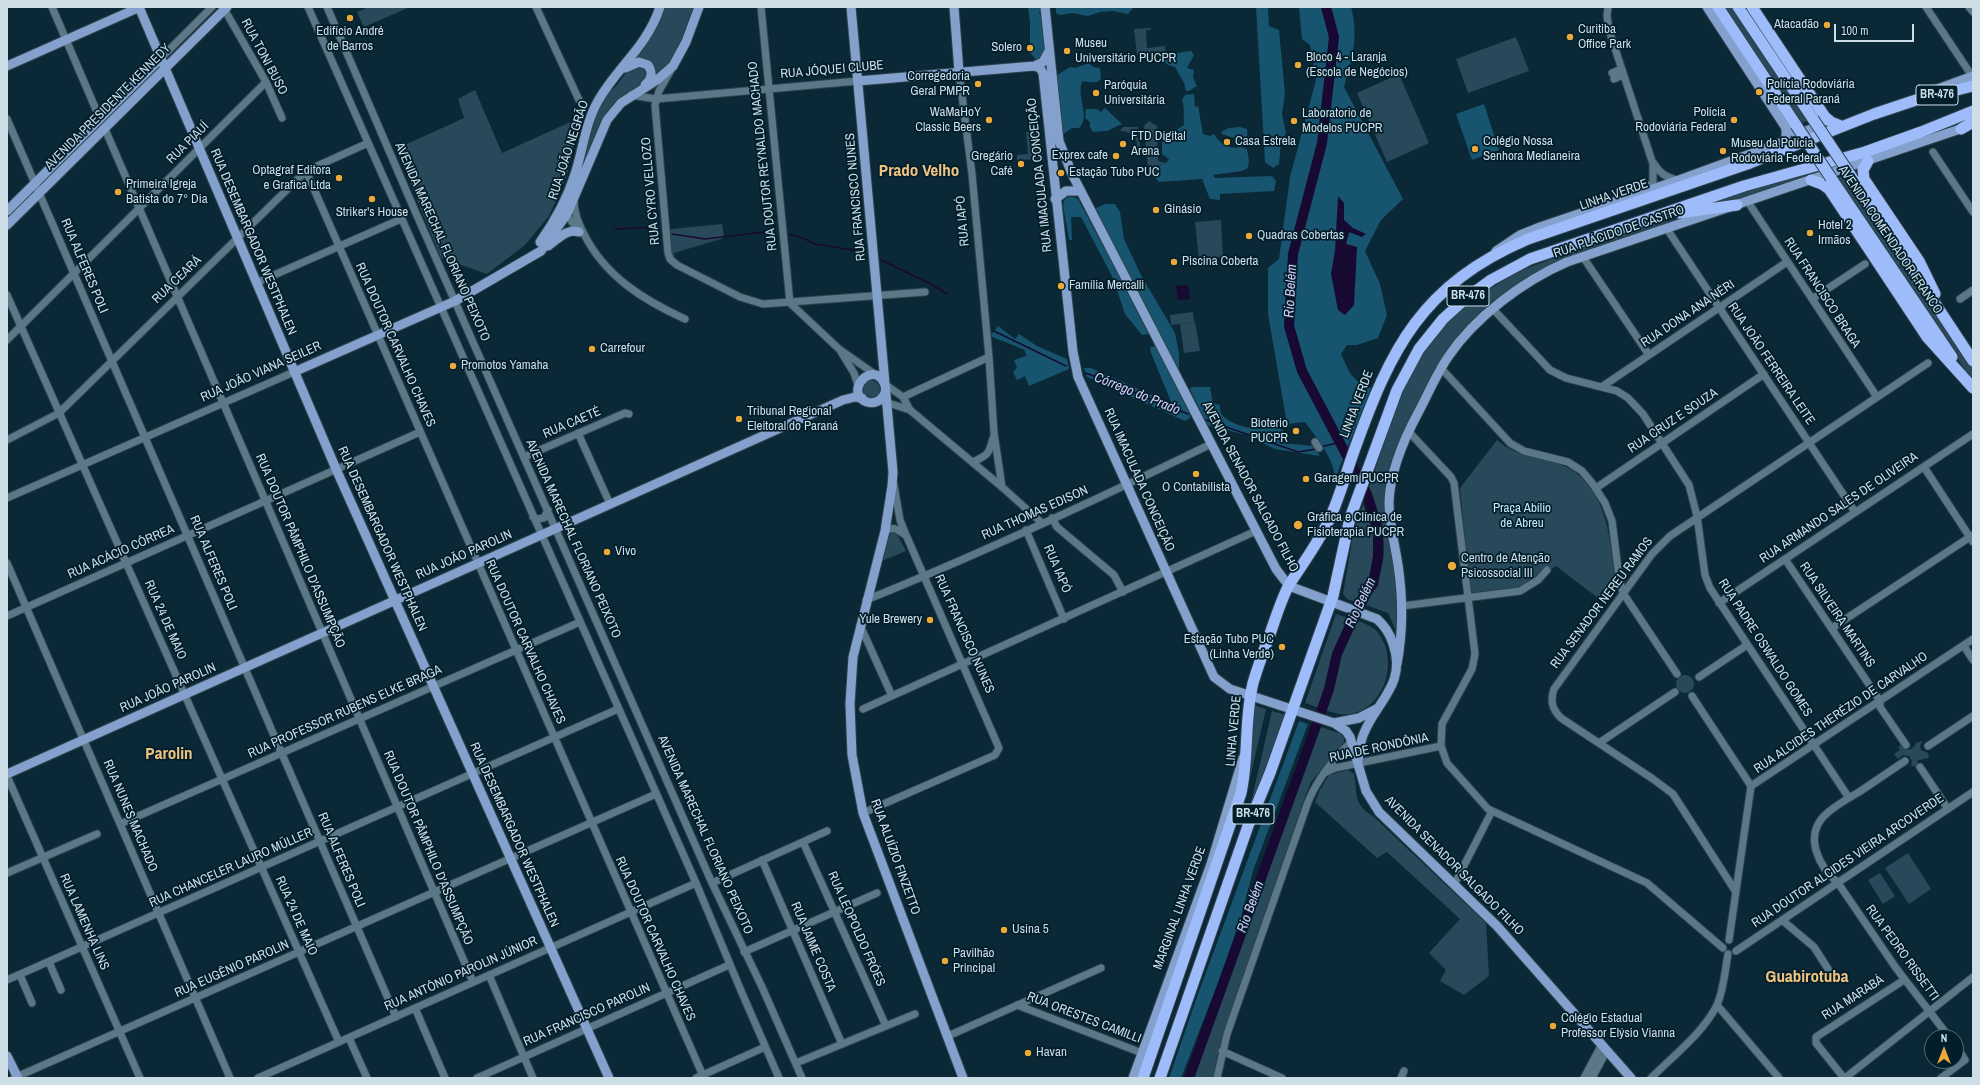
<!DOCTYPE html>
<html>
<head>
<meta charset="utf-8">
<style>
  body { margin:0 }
  #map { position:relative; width:1980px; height:1085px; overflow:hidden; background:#0b2836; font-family:"Archivo Narrow",sans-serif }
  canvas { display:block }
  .frame { position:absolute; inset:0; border:8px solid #cedee7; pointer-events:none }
  .north { position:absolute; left:1924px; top:1029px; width:40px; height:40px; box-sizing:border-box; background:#021e2b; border:1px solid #546b76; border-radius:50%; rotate:0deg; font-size:11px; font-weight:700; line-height:16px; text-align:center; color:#cedee7 }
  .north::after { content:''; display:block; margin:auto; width:14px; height:18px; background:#eba93a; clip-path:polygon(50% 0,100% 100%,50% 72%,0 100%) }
  .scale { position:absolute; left:1834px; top:24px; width:80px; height:18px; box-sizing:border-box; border:2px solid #cedee7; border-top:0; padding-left:5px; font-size:12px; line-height:14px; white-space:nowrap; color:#cedee7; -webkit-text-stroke:3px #021e2b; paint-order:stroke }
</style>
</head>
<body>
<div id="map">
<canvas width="1980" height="1085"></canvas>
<div class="frame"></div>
<div class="north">N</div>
<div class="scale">100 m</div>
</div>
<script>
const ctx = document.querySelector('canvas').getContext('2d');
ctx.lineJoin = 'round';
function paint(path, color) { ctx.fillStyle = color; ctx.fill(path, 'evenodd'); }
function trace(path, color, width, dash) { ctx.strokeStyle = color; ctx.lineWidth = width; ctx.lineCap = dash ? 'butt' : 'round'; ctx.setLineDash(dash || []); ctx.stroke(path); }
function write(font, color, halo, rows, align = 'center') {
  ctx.font = font + ' "Archivo Narrow",sans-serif'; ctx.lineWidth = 3.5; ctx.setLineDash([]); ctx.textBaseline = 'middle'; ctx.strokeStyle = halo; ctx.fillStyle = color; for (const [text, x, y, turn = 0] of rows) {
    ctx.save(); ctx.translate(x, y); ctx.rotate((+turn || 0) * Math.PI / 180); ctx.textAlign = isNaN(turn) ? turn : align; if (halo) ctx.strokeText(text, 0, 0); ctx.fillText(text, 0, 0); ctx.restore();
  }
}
const green = new Path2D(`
  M369,7h41l-46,20 -7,-15z
  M664,7h32l-6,19 -20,39 -14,11c-5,-11 -7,-18 -21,-18z
  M1724,7h10l74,114 -8,3z
  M1151,28v2h-5l1,18 18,-2 1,8 -13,1 -1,3h-10l-5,-4 -3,-25z
  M1516,37l13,34 -61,22 -12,-34z
  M643,65l5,6 -2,11 -29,19 -14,16 -28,71c7,-28 14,-69 31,-93 3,-4 8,-6 11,-10 10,-13 9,-16 26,-20z
  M1399,74l30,69 -42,19 -30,-69z
  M475,90l27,63 73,-33 2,8 -10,47 -18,41 -24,29 -38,29 -46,-16 -45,-109 68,-31 -6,-19z
  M1149,121l8,5 1,35 9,2 -19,5 -4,-42z
  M1123,127h15l2,20 -6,9c0,-2 2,-5 3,-8 2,-11 -8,-17 -17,-17z
  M1040,131l3,28 -26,1v-5l11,-1 -2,-22z
  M1819,170l3,4 -79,27 -48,8 61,-21z
  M1845,175l128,193v14l-136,-204z
  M1699,215l-152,52 -88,69 -71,149 9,119v29l-9,-20 -22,-8c13,-22 22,-48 16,-74 -2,-13 -10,-26 -15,-37 17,-48 30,-101 58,-143 24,-36 61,-63 100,-82 56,-21 114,-46 174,-54z
  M1221,220l2,37 -24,2 -4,-37z
  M722,224l2,14 -50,15 1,7 -3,-2 -4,-26 3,-3z
  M1193,312l1,10 -23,3 -1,-10z
  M1195,322l5,29 -16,2 -4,-29z
  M862 389a9 9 0 1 1 18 0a9 9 0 1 1-18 0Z
  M1497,440c21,18 35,15 59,23 53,16 55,83 61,128l-11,13 -50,-38 -35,21 -51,6 -10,-105z
  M1363,504l13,36 -7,40 -14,22 -8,-3 -4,-5 11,-65z
  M892,532l5,2 9,17 -24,10 6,-25z
  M1336,614c11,4 27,7 37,14 6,3 9,12 12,17 9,27 -3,61 -33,69 -15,3 -33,-7 -47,-11z
  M1676 684a9 9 0 1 1 18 0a9 9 0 1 1-18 0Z
  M1253,705l13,4 -20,86 5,-34z
  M1272,711l14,4 -36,92z
  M1321,727l21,7 2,4v4l-33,40 -5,12 -85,246 -8,38h-21l103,-289z
  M1922,741l-2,5 1,4 7,3 1,5 -11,2 -2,9 -2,-3h-3l1,-5 -3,-5 -6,-1 -5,4 -4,-5 6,-4 -2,-3 3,-2 3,3 5,2 5,-3 2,-4z
  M1348,770l6,4c4,22 -1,30 20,43l112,106 3,53 -25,19 -24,-14 6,-11 -17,-17 31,-34 -73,-67 -10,6 -62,-56 5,-12 9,-15z
  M1908,853l23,36 -22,15 -24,-36z
  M1880,873l15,23 -12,8 -15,-24z`);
const forest = new Path2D(`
  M1028,7h13l-2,7 4,3 3,34 -5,9h-5l-6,-8v-30z
  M1056,7h78l-6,7 -15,-3 -13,1 -12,4 -16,-3 -12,2 -4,-2z
  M1256,7h12l1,19 10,4 6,64 -3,20 4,19 -5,9 -2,22 -6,4 -8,-6z
  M1299,7h52c8,28 1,53 -7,80l59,112 -22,21 -16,31 15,33 7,31 -9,23 -21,7h-10l-6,9c9,19 10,26 30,34l-36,91c-1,-21 -17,-39 -30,-57l-18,2 -19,-110v-46l11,-9 11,-82 26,-97 -6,-35 -8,-6z
  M1191,51l3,4 -7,13 7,2 -1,7 4,9 -8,5h-3l-2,-8 -9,-16 -7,-2 -5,-5v-5z
  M1089,63l4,4 7,1 1,11c-7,7 -12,1 -19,3 -6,14 9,35 -3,46h-7l-10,7 -5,-60 13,-8 5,1z
  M1194,94l1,13 3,-1 5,28 7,2 4,-2c6,10 15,16 27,13l6,2 2,12 -1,7 -6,3 -29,4 2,3 57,-2 4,5 -2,10 -54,3v6l-10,-1 -8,-20 -43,3 -6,-7 2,-8 11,-4 3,-4 -7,-5v-14l6,-10h8l8,-5c-1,-8 1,-18 -2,-25l3,-5z
  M1484,104l15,46 -27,10 -16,-46z
  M1105,108l17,16 -15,7 -14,1 -3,-5v-5l-5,-4 1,-9h11l4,3z
  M1240,127l7,2 1,17 -10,-2 -4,-6 -12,-4 -1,-2 8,-4z
  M1070,196l8,3 70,130 1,5 -7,1 -17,-21 -12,-36 -32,-61h-10l1,23h-3l-6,-35 2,-6z
  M1105,204h10l5,8 4,27 17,36 34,58 4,20v18l-66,-125 -17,-38z
  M998,326l17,13 4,-5 18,12 30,13 2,10 -40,17 -4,-10 -8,4 -4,-8 4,-4 -3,-8 12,-4 -1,-6 -35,-14z
  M1157,346l31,62 2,10 -5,3 -98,-44 -3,-9h7l81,36 -21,-51 -1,-6z
  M1192,387h18l3,16 7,2c0,4 0,7 2,10 9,11 40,18 51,11l10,4v13l30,3 7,10 -45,-7 -29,-14 -39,-10 -17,-36z
  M1299,721l9,3 -55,147 -12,46 -20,58 -40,103h-12l29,-84z`);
const water = new Path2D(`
  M1338,196l6,7v17l9,8 13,6 -4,3 -13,-5 -3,12 11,3 -3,58 -9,10 -7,-5 -7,-36 4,-23z
  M1188,285l2,14 -12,1 -2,-14z`);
const stream = new Path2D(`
  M615,229l42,-2
  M672,234l33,5 68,-8
  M788,234l15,4 12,6 50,8
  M881,260l48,23 18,11
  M994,331l72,35
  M1086,373l102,41
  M1206,420l92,32 18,-3
  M1321,447l19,-5`);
const river = new Path2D(`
  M1189,1078l132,-366 8,-23 8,-35 26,-57 10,-13 5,-27v-28l-11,-35 -65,-123 -13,-45 4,-72 29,-111 12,-106 -8,-30`);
const minor = new Path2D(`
  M52,7l48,112
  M223,7l43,75 16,36
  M308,7l388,876 46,110 37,85
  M327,7l88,204 297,672 50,104 40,91
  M536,7l43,93
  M761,7l29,296
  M1608,7l-1,9 2,14 43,131c8,12 12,16 26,19
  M1926,7l46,69
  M1969,7l4,5
  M161,58l51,-51
  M671,70l-12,21 -4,14 13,148 2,6 7,6 63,32 23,7 162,-12
  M959,72l13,102 17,183 5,76 8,54
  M1612,73l9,-4
  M1614,79l9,-4
  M631,95l25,4 202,-18
  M7,119l389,898
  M105,129l368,853
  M1933,152l40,60
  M306,171l398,907
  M1645,191l8,-9v-19
  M574,199c0,14 4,23 10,35 21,42 59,66 101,85
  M1748,202l129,195
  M564,211l15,21
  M1667,229l188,283
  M1583,257l66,98
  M256,283l145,-64
  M7,295l332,747
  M1812,299l53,-35
  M1960,299l13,-9
  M790,303l49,46 37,26
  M1493,309l57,61 16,8 51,13 11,7 15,16 46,71 8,31 8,59 5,13 139,210
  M7,340l259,-258
  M841,352l13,21 4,12
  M1441,368l69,75 14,8 44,11 14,9 10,12 13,20 7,18 7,56 4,16 54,81
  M886,385l17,12 7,13 92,77 40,36
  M1603,386l184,-124
  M903,397l86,-40
  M882,401l28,9
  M1409,432l42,45 3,6 21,171 -3,15 -30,55 -1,22 6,17 41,46 159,74 76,65
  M578,433l32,71
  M7,440l52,-27 247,-242 62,-28
  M1315,442l4,6
  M524,457l101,-44 4,1
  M973,462c15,-7 16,-8 20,-24
  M1924,467l49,75
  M1596,488l168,-114
  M7,498l287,-126
  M533,517l3,2 8,-1 4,-8
  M1052,518l5,9 57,48 9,17
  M1026,530l38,89
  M885,531c9,-5 12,-2 20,4
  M1785,559l95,142v6l26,38
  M7,563l223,515
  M866,600c117,-47 232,-101 345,-156
  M1719,603l254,-169
  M1402,606l118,-15 18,-11 9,-10
  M7,616l413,-184
  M860,625l32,71
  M1832,628l141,-93
  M1964,646l9,14
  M1699,677l48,-32
  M1692,696l59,90
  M863,709l393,-178
  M1599,743l76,-51
  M1928,746l45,-30
  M1905,761c-15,10 -31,21 -46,31 -12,7 -25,14 -35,24 -20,21 -5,51 14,67l58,85 53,69
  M1920,767l28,42
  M1324,773l11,-5 106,-22
  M7,776l133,302
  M863,813l132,-58 4,-7 -93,-213 -6,-15 -6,-35
  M120,824l460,-202
  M803,842l83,184
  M762,860l80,184
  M7,873l90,-39
  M712,883l115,-52
  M1454,885l38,-74
  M1736,892l-63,-98 -20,-15 -92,-61c-9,-9 -11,-17 -7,-29l98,-135 18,-18 258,-173
  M1782,920l32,27 16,25
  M1729,940l22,-154 222,-147
  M1736,951l237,-159
  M744,952l133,-59
  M49,962l12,28
  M20,975l12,28
  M489,975l44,103
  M7,980l611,-271
  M1017,1005l125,48
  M1717,1005l62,73
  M415,1008l30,70
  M948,1036l153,-68
  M349,1038l18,40
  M1222,1051l60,27
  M796,1063l119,-49
  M14,1078l642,-284
  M258,1078l438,-195
  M477,1078l252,-113
  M696,1078l69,-31
  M1217,1078l10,-44 81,-232c10,-24 24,-42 43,-60
  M1401,1078l3,-7
  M1584,1078l18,-34
  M1592,1078l15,-28
  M1651,1078c21,-21 53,-46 66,-73 7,-16 8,-35 11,-51
  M1844,1078l-28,-35v-6l88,-57
  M1845,1078l128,-101
  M1941,1078l24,-18 -9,-15`);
const major = new Path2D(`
  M139,7l197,462 273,609
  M851,7l42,465 -1,14 -7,45 -32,126 -3,47 2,51 11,58 100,265
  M954,7l5,65
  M1045,7l14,134 13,33 204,395 13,17 88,33c8,7 13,15 16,25 14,40 -16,57 -29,89 -4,8 -4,18 -6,27
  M1707,7l79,121c11,9 25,2 36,-5
  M7,66l133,-59
  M1034,66l6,2 3,5 30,279 5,25 136,300 16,12 104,34 12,8 4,6 16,54 13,21 118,114 134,152
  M625,68l14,-6 9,3c5,8 4,14 -3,20
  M858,81l176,-15 9,-4 6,-11
  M1921,95l52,-19
  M1055,199l11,-8h15
  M7,211l154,-153
  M7,225l220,-218
  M540,242c15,-21 27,-43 35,-68 8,-24 10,-50 23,-73 19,-34 49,-54 62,-94
  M548,246c10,-7 19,-18 31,-14
  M1496,251l24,-16 20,-8 139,-47 104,-38 3,-5v-9
  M294,372l161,-71 86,-50 26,-37 40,-94 14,-17 36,-23 16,-14 13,-24 13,-35
  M885,385c-11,-28 -43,8 -18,17 10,3 17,-4 19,-12
  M1397,664c6,-32 6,-66 1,-99 -3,-20 -9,-42 -9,-63 1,-30 15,-63 29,-89 10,-19 18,-38 30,-56 27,-40 75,-76 119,-95l399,-135
  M1334,723l25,-5 19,-10
  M7,774l836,-374 12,-3 7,1
  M7,1056l11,22
  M1133,1078l78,-214 32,-106`);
const highway = new Path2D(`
  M1718,7l78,118
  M1738,7l75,112
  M1752,7l73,110 6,5 10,4
  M1961,129l12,-7
  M1868,161l-5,9 1,9 55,82 16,33
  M1849,173l124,188
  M1831,178l121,179
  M1811,180l11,4 7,5 98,148 46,51
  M1679,213l58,-8
  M1143,1078l98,-285c8,-36 3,-74 12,-110 5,-17 11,-33 17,-49 6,-17 11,-34 19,-49 14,-22 30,-43 41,-67 10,-22 16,-45 24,-67 37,-103 67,-166 174,-212l222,-76 124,-49 42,-14 57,-14
  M1160,1078l88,-252 22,-53 63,-177 17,-78 47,-128 22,-41 24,-30 21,-19 27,-20 39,-21 214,-73 121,-34 56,-20 52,-21`);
const highwayBridge = new Path2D(`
  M1813,119l36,54
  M1796,125l35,53`);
const markers = [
  [350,18,4,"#eba93a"],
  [1827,25,4,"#eba93a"],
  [1570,37,4,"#eba93a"],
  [1030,48,4,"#eba93a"],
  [1067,51,4,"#eba93a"],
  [1298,65,4,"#eba93a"],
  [978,84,4,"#eba93a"],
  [1759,92,4,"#eba93a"],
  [1096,93,4,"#eba93a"],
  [989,120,4,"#eba93a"],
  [1734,120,4,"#eba93a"],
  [1294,121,4,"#eba93a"],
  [1227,142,4,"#eba93a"],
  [1123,144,4,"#eba93a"],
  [1475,149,4,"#eba93a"],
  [1723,151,4,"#eba93a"],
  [1116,156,4,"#eba93a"],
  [1021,164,4,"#eba93a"],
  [1061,173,4,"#eba93a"],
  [339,178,4,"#eba93a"],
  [118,192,4,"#eba93a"],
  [372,199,4,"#eba93a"],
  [1156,210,4,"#eba93a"],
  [1810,233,4,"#eba93a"],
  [1249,236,4,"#eba93a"],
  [1174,262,4,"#eba93a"],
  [1061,286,4,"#eba93a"],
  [592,349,4,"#eba93a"],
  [453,366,4,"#eba93a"],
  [739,419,4,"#eba93a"],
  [1296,431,4,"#eba93a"],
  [1196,474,4,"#eba93a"],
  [1306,479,4,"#eba93a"],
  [1298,525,5,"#eba93a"],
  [607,552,4,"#eba93a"],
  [1452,566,5,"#eba93a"],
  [930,620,4,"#eba93a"],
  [1282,647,4,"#eba93a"],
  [1004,930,4,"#eba93a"],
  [945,961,4,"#eba93a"],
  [1553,1026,4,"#eba93a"],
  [1028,1053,4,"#eba93a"]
];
const shields = [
  [1937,95,42],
  [1468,296,42],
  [1253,814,42]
];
const shieldNames = [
  ["BR-476",1937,95],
  ["BR-476",1468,296],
  ["BR-476",1253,814]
];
const poiNames = [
  ["Atacadão",1819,25,"right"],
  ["Curitiba",1578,30],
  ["Office Park",1578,45],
  ["Edifício André",350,32,"center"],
  ["de Barros",350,47,"center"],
  ["Museu",1075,44],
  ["Universitário PUCPR",1075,59],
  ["Solero",1022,48,"right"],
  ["Bloco 4 - Laranja",1306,58],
  ["(Escola de Negócios)",1306,73],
  ["Corregedoria",970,77,"right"],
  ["Geral PMPR",970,92,"right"],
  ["Polícia Rodoviária",1767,85],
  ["Federal Paraná",1767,100],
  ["Paróquia",1104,86],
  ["Universitária",1104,101],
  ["WaMaHoY",981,113,"right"],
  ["Classic Beers",981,128,"right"],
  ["Polícia",1726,113,"right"],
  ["Rodoviária Federal",1726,128,"right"],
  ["Laboratorio de",1302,114],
  ["Modelos PUCPR",1302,129],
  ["FTD Digital",1131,137],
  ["Arena",1131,152],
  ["Casa Estrela",1235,142],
  ["Colégio Nossa",1483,142],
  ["Senhora Medianeira",1483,157],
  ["Museu da Polícia",1731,144],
  ["Rodoviária Federal",1731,159],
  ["Exprex cafe",1108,156,"right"],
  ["Gregário",1013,157,"right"],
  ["Café",1013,172,"right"],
  ["Optagraf Editora",331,171,"right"],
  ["e Grafica Ltda",331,186,"right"],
  ["Estação Tubo PUC",1069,173],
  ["Primeira Igreja",126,185],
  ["Batista do 7° Dia",126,200],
  ["Ginásio",1164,210],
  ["Striker's House",372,213,"center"],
  ["Hotel 2",1818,226],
  ["Irmãos",1818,241],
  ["Quadras Cobertas",1257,236],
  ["Piscina Coberta",1182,262],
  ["Família Mercalli",1069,286],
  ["Carrefour",600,349],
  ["Promotos Yamaha",461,366],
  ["Tribunal Regional",747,412],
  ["Eleitoral do Paraná",747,427],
  ["Bioterio",1288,424,"right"],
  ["PUCPR",1288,439,"right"],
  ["Garagem PUCPR",1314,479],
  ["O Contabilista",1196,488,"center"],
  ["Gráfica e Clínica de",1307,518],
  ["Fisioterapia PUCPR",1307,533],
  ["Vivo",615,552],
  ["Centro de Atenção",1461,559],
  ["Psicossocial III",1461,574],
  ["Yule Brewery",922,620,"right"],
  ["Estação Tubo PUC",1274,640,"right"],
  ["(Linha Verde)",1274,655,"right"],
  ["Usina 5",1012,930],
  ["Pavilhão",953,954],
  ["Principal",953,969],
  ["Colégio Estadual",1561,1019],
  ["Professor Elýsio Vianna",1561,1034],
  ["Havan",1036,1053]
];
const streetNames = [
  ["RUA TONI BUSO",264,57,62],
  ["RUA JÓQUEI CLUBE",832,70,-5],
  ["AVENIDA PRESIDENTE KENNEDY",108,107,-45],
  ["RUA PIAUÍ",188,143,-45],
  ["RUA JOÃO NEGRÃO",569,150,-72],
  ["RUA DOUTOR REYNALDO MACHADO",763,156,-96],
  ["RUA IMACULADA CONCEIÇÃO",1040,175,-96],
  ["RUA CYRO VELLOZO",651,191,-95],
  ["LINHA VERDE",1614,195,-19],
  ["RUA FRANCISCO NUNES",856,197,-95],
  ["RUA IAPÓ",963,221,-95],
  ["RUA PLÁCIDO DE CASTRO",1619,232,-19],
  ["AVENIDA COMENDADOR FRANCO",1890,240,56],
  ["RUA DESEMBARGADOR WESTPHALEN",253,242,67],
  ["AVENIDA MARECHAL FLORIANO PEIXOTO",442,242,66],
  ["RUA ALFERES POLI",84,266,67],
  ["RUA CEARÁ",177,280,-44],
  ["RUA FRANCISCO BRAGA",1822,293,57],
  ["RUA DONA ANA NÉRI",1688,314,-34],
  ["RUA DOUTOR CARVALHO CHAVES",395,345,66],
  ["RUA JOÃO FERREIRA LEITE",1771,364,56],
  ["RUA JOÃO VIANA SEILER",261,372,-24],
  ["LINHA VERDE",1357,404,-69],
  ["RUA CRUZ E SOUZA",1673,421,-34],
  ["RUA CAETÉ",572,423,-23],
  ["RUA IMACULADA CONCEIÇÃO",1139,480,66],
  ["AVENIDA SENADOR SALGADO FILHO",1250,487,62],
  ["RUA ARMANDO SALES DE OLIVEIRA",1839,508,-34],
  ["RUA THOMAS EDISON",1035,513,-24],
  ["RUA DESEMBARGADOR WESTPHALEN",382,539,66],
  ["AVENIDA MARECHAL FLORIANO PEIXOTO",573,539,66],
  ["RUA DOUTOR PÂMPHILO D'ASSUMPÇÃO",300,551,67],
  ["RUA ACÁCIO CÔRREA",121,552,-24],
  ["RUA JOÃO PAROLIN",464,555,-24],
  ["RUA ALFERES POLI",213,563,67],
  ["RUA IAPÓ",1057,569,67],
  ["RUA SENADOR NEREU RAMOS",1602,603,-53],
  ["RUA SILVEIRA MARTINS",1837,615,56],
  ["RUA 24 DE MAIO",165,620,66],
  ["RUA FRANCISCO NUNES",964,634,66],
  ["RUA DOUTOR CARVALHO CHAVES",525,642,66],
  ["RUA PADRE OSWALDO GOMES",1765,648,57],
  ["RUA JOÃO PAROLIN",168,688,-24],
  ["RUA PROFESSOR RUBENS ELKE BRAGA",345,712,-24],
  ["RUA ALCIDES THERÉZIO DE CARVALHO",1841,713,-34],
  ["LINHA VERDE",1234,731,-85],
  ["RUA DE RONDÔNIA",1379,748,-12],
  ["RUA NUNES MACHADO",130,816,67],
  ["RUA DESEMBARGADOR WESTPHALEN",514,835,66],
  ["AVENIDA MARECHAL FLORIANO PEIXOTO",705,835,66],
  ["RUA DOUTOR PÂMPHILO D'ASSUMPÇÃO",428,848,67],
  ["RUA ALUÍZIO FINZETTO",895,857,70],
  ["RUA ALFERES POLI",341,860,67],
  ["RUA DOUTOR ALCIDES VIEIRA ARCOVERDE",1848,861,-34],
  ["AVENIDA SENADOR SALGADO FILHO",1454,866,45],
  ["RUA CHANCELER LAURO MÜLLER",231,868,-24],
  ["MARGINAL LINHA VERDE",1180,908,-70],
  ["RUA 24 DE MAIO",296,916,66],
  ["RUA LAMENHA LINS",84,922,66],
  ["RUA LEOPOLDO FRÓES",856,929,66],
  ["RUA DOUTOR CARVALHO CHAVES",655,939,66],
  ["RUA JAIME COSTA",813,947,67],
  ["RUA PEDRO RISSETTI",1902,953,54],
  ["RUA EUGÊNIO PAROLIN",232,969,-24],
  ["RUA ANTÔNIO PAROLIN JÚNIOR",461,974,-24],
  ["RUA MARABÁ",1853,998,-33],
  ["RUA FRANCISCO PAROLIN",587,1015,-24],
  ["RUA ORESTES CAMILLI",1084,1018,21]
];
const parkNames = [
  ["Praça Abílio",1522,509],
  ["de Abreu",1522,524]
];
const waterNames = [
  ["Rio Belém",1291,291,-87],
  ["Córrego do Prado",1137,394,22],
  ["Rio Belém",1361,603,-65],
  ["Rio Belém",1251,907,-70]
];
const districtNames = [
  ["Prado Velho",919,171],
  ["Parolin",169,754],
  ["Guabirotuba",1807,977]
];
paint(green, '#28495a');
paint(forest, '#16546f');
paint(water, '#180932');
trace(stream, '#180932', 1.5);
trace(river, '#180932', 10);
trace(minor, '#31414b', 9);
trace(major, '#31414b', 11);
trace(highway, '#31414b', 13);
trace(minor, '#5b7888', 7);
trace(major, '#83a1cc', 9);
trace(highway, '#9dbcf9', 11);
trace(highwayBridge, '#31414b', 13, []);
trace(highwayBridge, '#9dbcf9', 11);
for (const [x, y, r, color] of markers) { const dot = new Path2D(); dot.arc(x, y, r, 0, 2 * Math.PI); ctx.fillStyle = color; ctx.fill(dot); trace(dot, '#021e2b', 1.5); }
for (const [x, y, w] of shields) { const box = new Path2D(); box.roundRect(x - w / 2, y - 10, w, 20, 3); ctx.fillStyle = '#021e2b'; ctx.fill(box); trace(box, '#cedee7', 1); }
write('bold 12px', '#cedee7', null, shieldNames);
write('13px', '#cedee7', '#021e2b', poiNames, 'left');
write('13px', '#cedee7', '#021e2b', streetNames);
write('13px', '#c7e7fa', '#021e2b', parkNames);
write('italic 14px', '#d3c9f7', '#021e2b', waterNames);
write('bold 17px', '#f1c380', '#021e2b', districtNames);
</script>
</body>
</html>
